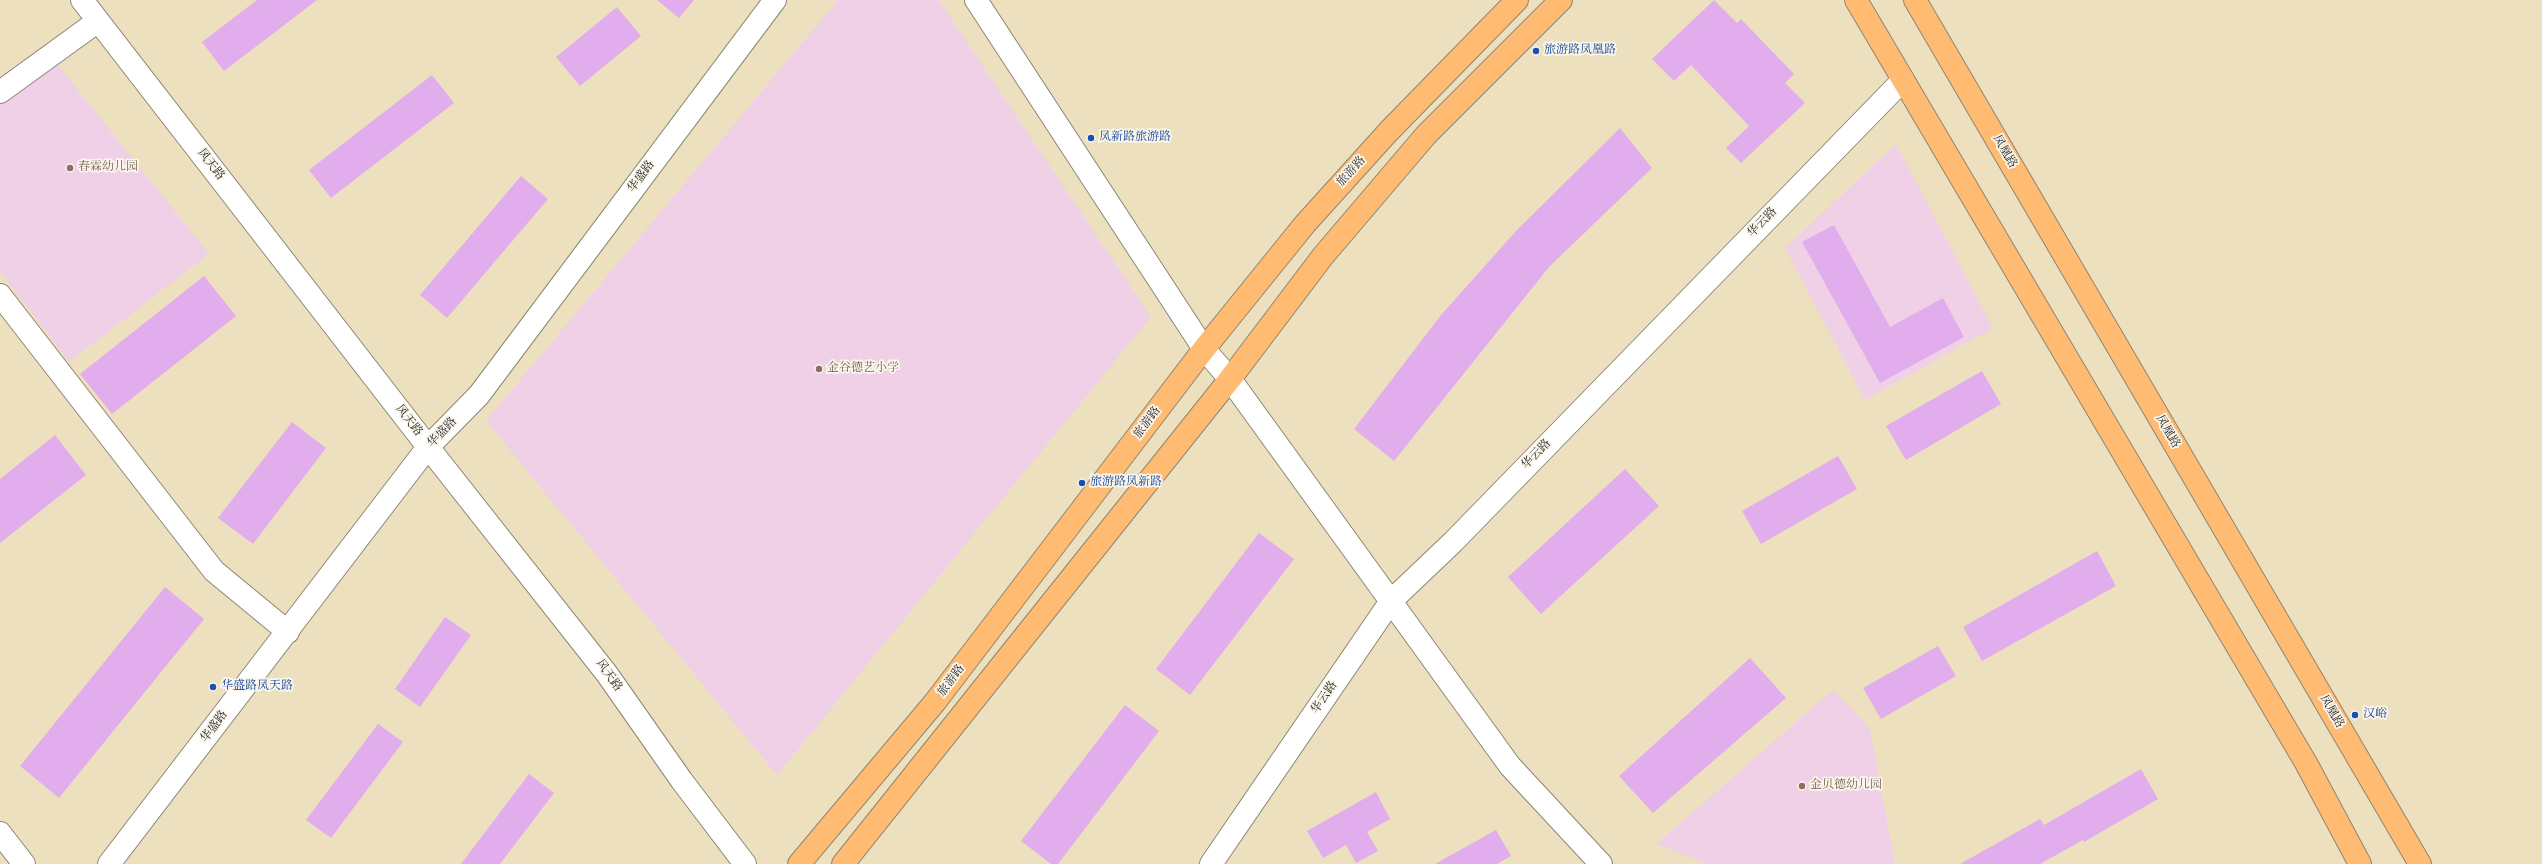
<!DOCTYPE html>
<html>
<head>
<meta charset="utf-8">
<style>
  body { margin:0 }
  canvas { display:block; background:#ede0be }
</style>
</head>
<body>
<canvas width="2542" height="864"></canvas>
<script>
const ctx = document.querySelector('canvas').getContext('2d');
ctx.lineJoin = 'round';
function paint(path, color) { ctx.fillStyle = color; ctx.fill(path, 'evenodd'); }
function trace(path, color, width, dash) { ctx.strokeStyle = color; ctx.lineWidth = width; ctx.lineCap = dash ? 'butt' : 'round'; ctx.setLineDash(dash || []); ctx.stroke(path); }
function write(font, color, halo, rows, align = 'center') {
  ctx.font = font + ' Vollkorn,"Noto Serif SC",serif'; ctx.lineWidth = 3.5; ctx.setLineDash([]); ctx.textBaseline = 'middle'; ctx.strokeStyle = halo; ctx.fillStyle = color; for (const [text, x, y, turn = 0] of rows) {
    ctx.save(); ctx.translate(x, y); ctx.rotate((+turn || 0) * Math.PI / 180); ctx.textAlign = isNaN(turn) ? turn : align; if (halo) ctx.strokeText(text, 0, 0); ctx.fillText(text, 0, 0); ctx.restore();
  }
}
const built = new Path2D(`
  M838,0h101l212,317 -374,458 -291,-354z
  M45,49l164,205 -140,108 -69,-91v-190z
  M1896,144l97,184 -128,72 -80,-152z
  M1833,690l37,38 25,136h-188l-51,-20z`);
const building = new Path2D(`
  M257,0h60l-93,71 -22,-29z
  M657,0h37l-15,18z
  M1714,0l23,23 4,-4 53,55 -9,9 20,20 -64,60 -15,-15 23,-22 -58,-61 -17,16 -22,-22z
  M617,7l24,29 -61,50 -24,-29z
  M432,75l22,28 -123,95 -22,-28z
  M1620,128l32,40 -103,99 -155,194 -40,-32 87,-114 75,-84z
  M521,176l27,23 -101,119 -27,-23z
  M1834,225l56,102 53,-29 21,39 -84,46 -78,-141z
  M204,276l32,40 -124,98 -32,-40z
  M1982,371l19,33 -95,56 -20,-34z
  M292,422l34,26 -73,96 -35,-26z
  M55,435l31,40 -86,68v-64z
  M1838,456l19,33 -96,55 -19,-33z
  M1625,469l34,37 -118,108 -33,-37z
  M1259,533l35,26 -104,136 -34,-26z
  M2097,551l19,35 -134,75 -19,-34z
  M165,587l39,32 -145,179 -39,-32z
  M445,617l26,18 -51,72 -25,-18z
  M1938,646l18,30 -75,43 -18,-31z
  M1750,658l36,40 -133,115 -34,-37z
  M1125,705l34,26 -101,133h-7l-30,-23z
  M378,724l25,18 -72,96 -25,-18z
  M2141,769l17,30 -74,43 -1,-2 -43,24h-80l80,-45 4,6z
  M529,774l25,19 -54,71h-39z
  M1376,792l14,27 -23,13 11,19 -22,12 -10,-18 -23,13 -16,-27z
  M1496,830l15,26 -14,8h-62z`);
const minor = new Path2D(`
  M82,0l346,447 179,227 75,107 63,83
  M976,0l228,349 26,30 280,387 91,98
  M0,92l98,-71
  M0,295l214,276 74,61
  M0,833l24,31
  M109,864l319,-417 51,-52 296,-395
  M1211,864l180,-263 62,-59 450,-462`);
const major = new Path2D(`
  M1856,0l450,763 54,101
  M1915,0l505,864
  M799,864l136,-162 269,-353 101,-125 84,-93 128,-131
  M843,864l387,-485 93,-123 103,-121 135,-135`);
const markers = [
  [1536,51,4,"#1a4fb4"],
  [1091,138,4,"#1a4fb4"],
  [70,168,4,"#8d6e63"],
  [819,369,4,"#8d6e63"],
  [1082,483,4,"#1a4fb4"],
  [213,687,4,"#1a4fb4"],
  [2355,715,4,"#1a4fb4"],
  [1802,786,4,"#8d6e63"]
];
const transitNames = [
  ["旅游路凤凰路",1544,51],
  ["凤新路旅游路",1099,138],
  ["旅游路凤新路",1090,483],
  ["华盛路凤天路",221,687],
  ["汉峪",2363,715]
];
const streetNames = [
  ["凤凰路",2004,152,60],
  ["风天路",210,165,52],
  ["旅游路",1352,172,-48],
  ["华盛路",642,177,-53],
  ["华云路",1763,223,-46],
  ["风天路",408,421,52],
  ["旅游路",1148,423,-53],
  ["凤凰路",2167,432,60],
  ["华盛路",443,433,-46],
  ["华云路",1537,455,-46],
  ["风天路",608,676,54],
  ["旅游路",952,681,-53],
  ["华云路",1325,698,-56],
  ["凤凰路",2331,712,60],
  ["华盛路",215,727,-53]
];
const educationNames = [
  ["春霖幼儿园",78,168],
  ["金谷德艺小学",827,369],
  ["金贝德幼儿园",1810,786]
];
paint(built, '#efd0e6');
paint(building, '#e2adec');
trace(minor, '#8c8674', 24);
trace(major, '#8c8674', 24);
trace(minor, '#fff', 22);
trace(major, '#febb71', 22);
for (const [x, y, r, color] of markers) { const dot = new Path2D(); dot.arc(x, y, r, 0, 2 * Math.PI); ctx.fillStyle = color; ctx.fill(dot); trace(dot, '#fbf7ec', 1.5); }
write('12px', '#164399', '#fbf7ec', transitNames, 'left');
write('12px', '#2b2b2b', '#fbf7ec', streetNames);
write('12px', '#785e54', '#fbf7ec', educationNames, 'left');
</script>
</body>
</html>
